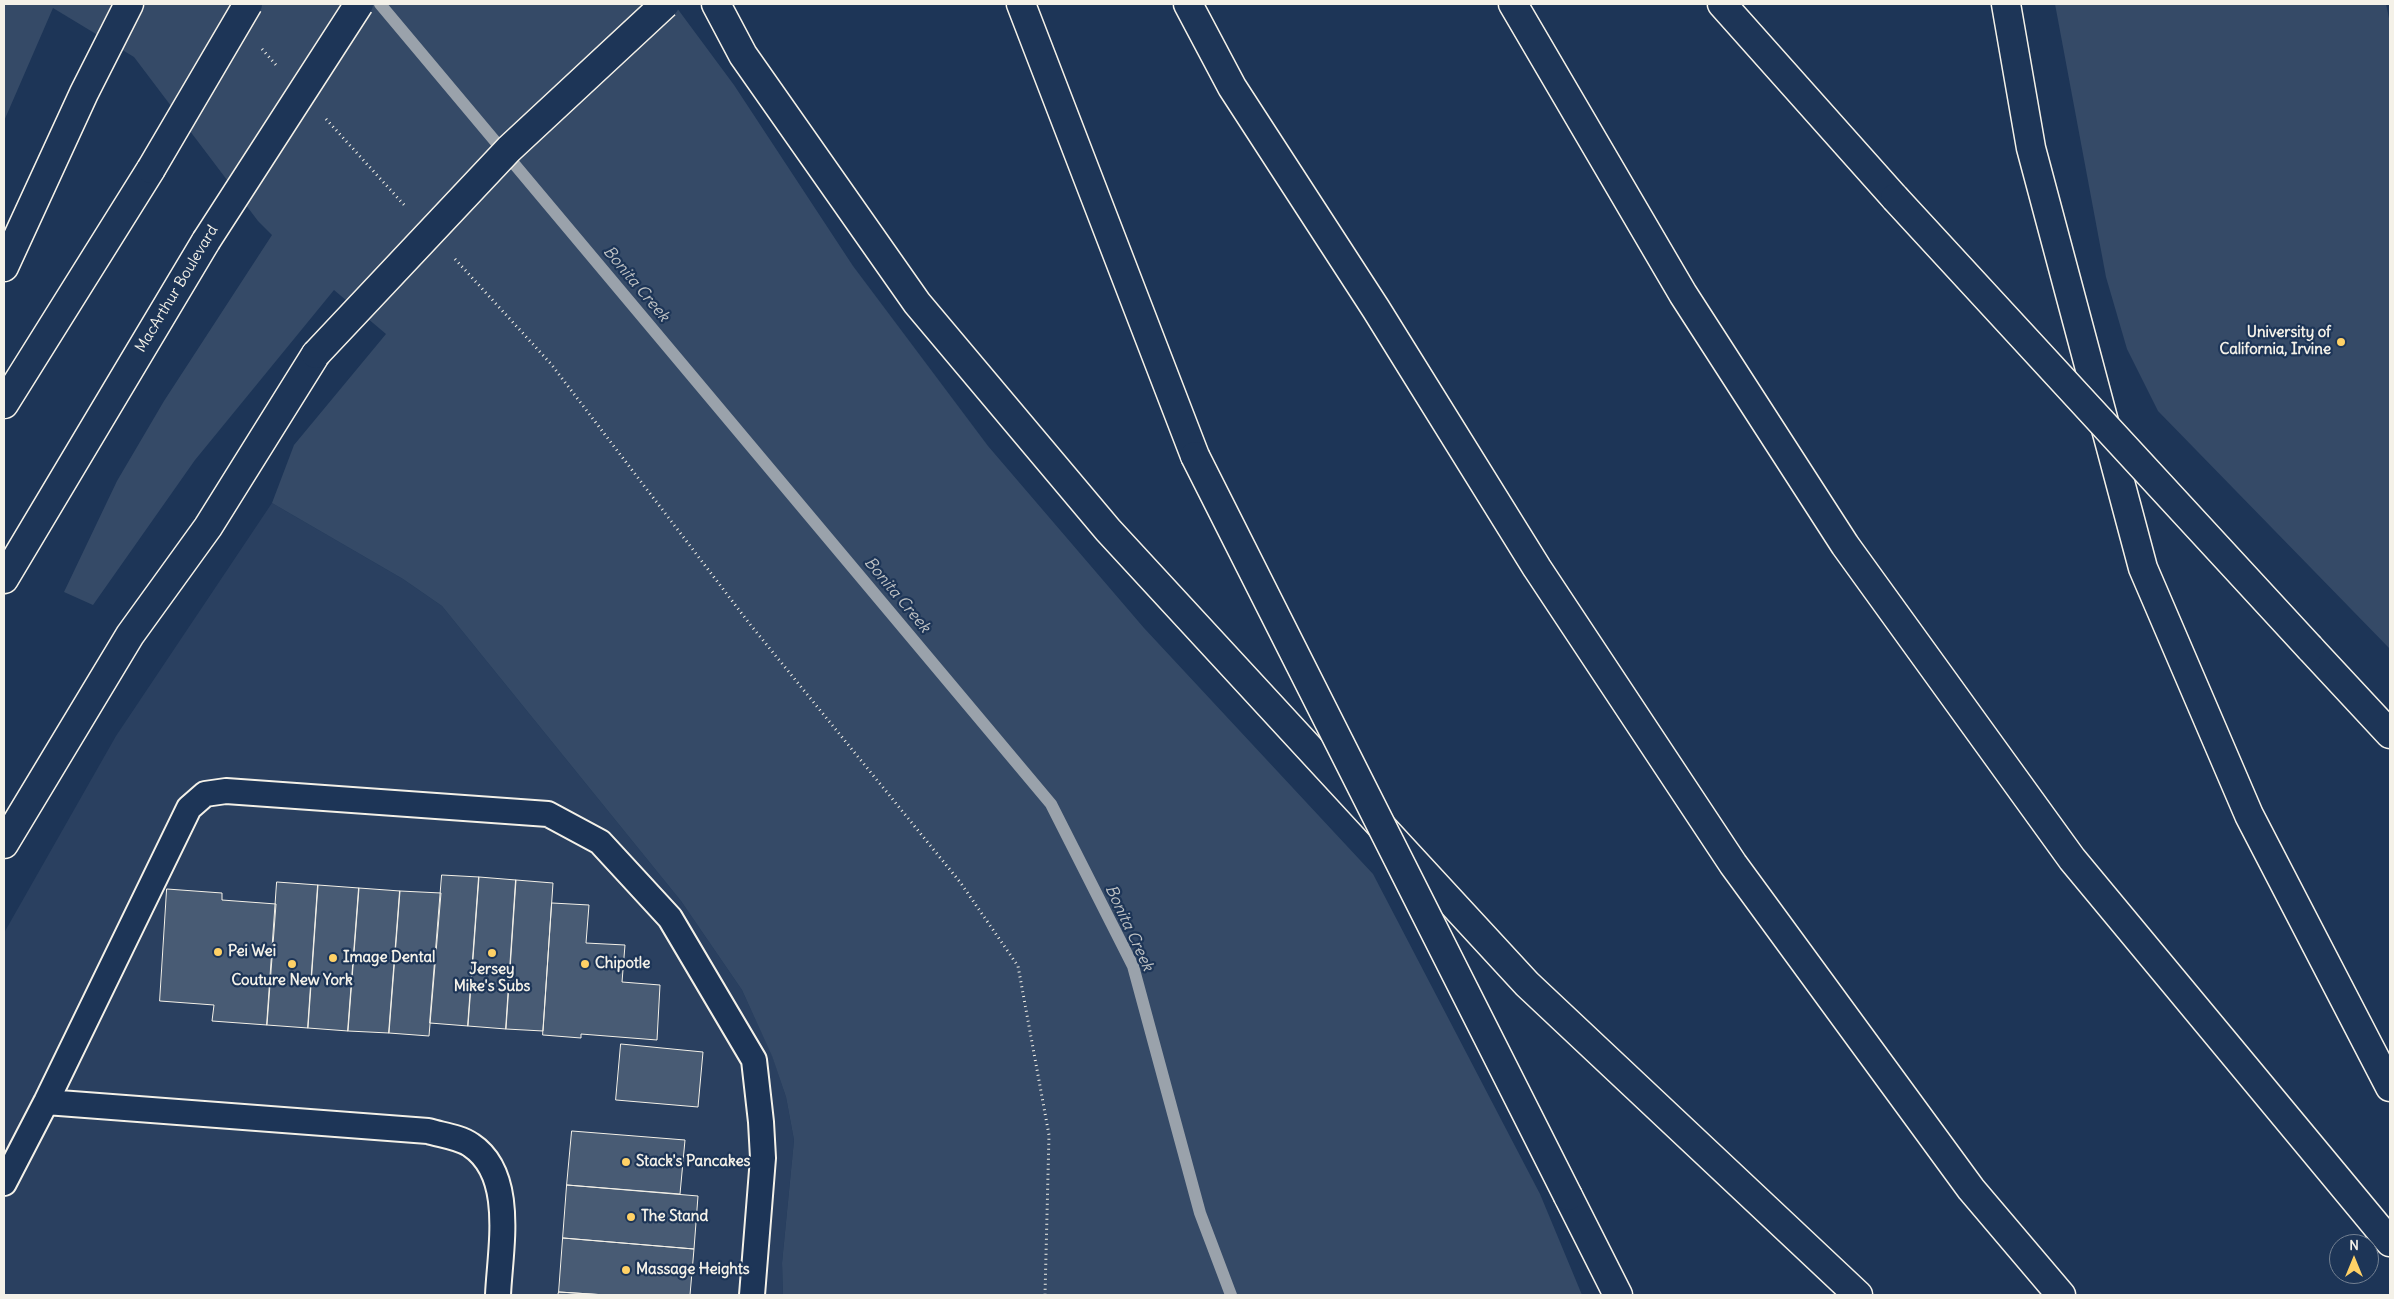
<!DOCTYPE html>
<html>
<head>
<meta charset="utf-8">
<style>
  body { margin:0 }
  #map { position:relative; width:2394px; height:1299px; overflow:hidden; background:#1d3557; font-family:Delius,sans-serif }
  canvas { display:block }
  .frame { position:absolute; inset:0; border:5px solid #f4f1e8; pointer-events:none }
  .north { position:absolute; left:2329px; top:1234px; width:50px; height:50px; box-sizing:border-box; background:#1d3557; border:1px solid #738091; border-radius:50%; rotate:0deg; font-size:14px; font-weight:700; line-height:20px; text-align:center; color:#f4f1e8 }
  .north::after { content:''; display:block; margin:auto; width:18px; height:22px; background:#ffd166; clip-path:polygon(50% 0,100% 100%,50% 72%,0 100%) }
</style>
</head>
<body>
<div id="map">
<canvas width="2394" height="1299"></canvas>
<div class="frame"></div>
<div class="north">N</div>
</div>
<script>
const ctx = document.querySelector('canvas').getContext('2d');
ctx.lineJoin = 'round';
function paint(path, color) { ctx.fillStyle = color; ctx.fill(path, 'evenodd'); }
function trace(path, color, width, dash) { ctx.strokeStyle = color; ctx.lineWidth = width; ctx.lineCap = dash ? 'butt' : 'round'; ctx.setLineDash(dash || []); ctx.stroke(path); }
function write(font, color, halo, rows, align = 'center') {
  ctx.font = font + ' Delius,sans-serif'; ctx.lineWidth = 4.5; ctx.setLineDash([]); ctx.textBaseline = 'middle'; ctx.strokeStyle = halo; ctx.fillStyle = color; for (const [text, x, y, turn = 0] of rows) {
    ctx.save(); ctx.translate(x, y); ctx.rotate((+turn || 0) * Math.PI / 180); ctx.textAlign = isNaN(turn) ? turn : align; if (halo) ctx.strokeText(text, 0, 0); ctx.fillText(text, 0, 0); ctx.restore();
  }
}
const built = new Path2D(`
  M272,503l131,76 39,27 239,295 61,89 30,65 14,42 8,43 -12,123 1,32h-779v-362l112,-197z`);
const green = new Path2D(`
  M4,4h670l60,81 119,181 135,180 156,182 229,246 167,320 42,101h-799l-1,-32 12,-123 -8,-43 -14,-41 -30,-66 -61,-89 -239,-295 -39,-27 -131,-76 22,-58 92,-111 -52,-44 -139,170 -102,145 -29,-13 53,-111 47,-80 108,-166 -14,-14 -124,-164 -81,-49 -49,113z
  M2055,4h331l4,19v626l-232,-238 -31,-62 -21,-72z`);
const stream = new Path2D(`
  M380,4l671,800 82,162 67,247 31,82`);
const building = new Path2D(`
  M442,875l37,2 -11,149 -38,-3z
  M479,877l37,3 -10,149 -38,-3z
  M516,880l37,3 -10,148 -37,-2z
  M277,882l41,3 -10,143 -41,-3z
  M318,885l41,3 -11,143 -40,-3z
  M359,888l41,3 -11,142 -41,-2z
  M167,889l55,4v7l54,4 -9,121 -55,-4 2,-16 -54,-4z
  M400,891l41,2 -12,143 -40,-3z
  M552,903l37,2 -3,38 39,2 -3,37 38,3 -3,55 -76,-6v4l-38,-3z
  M621,1044l82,8 -5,55 -82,-7z
  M572,1131l113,9 -5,54 -113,-9z
  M567,1185l131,11 -4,53 -131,-11z
  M563,1238l131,11 -4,46h-84l-47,-3z
  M559,1292l47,3h-48z`);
const path = new Path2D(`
  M262,49l14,16
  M326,119l80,88
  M455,259l96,105 198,259 211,259 58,84 31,169 -4,160`);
const service = new Path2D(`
  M46,1102l382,29c13,4 32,6 43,14 45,30 29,104 27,150
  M4,1183l42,-81 143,-294 16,-14 21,-3 322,23 52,28 70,76 84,142 7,62 2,36 -11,137`);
const primary = new Path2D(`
  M4,404l147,-235
  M4,579l202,-338`);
const motorway = new Path2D(`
  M716,4l27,51 174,248 191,227 419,454 331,311
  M1021,4l174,452
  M1188,4l44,83 144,222 161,259 196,296 238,325 90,106
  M1513,4l170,290 162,251 227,314 318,383
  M1722,4l173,194
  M2006,4l25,144 112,420 106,247 141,272
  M4,267l80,-174 45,-89
  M2310,648l80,86
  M4,844l126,-209 78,-108 108,-173
  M1568,1196l50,99`);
const primaryBridge = new Path2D(`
  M151,169l97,-165
  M206,241l153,-237`);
const motorwayBridge = new Path2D(`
  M1895,198l415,450
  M316,354l193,-205 156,-145
  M1195,456l373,740`);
const markers = [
  [2341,342,5,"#ffd166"],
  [218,952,5,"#ffd166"],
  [492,953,5,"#ffd166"],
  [333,958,5,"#ffd166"],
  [292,964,5,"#ffd166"],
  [585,964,5,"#ffd166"],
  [626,1162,5,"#ffd166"],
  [631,1217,5,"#ffd166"],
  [626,1270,5,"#ffd166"]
];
const streetNames = [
  ["MacArthur Boulevard",177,289,-59]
];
const poiNames = [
  ["University of",2331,333,"right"],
  ["California, Irvine",2331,350,"right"],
  ["Pei Wei",228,952],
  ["Image Dental",343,958],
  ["Chipotle",595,964],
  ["Jersey",492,970,"center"],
  ["Mike's Subs",492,987,"center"],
  ["Couture New York",292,981,"center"],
  ["Stack's Pancakes",636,1162],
  ["The Stand",641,1217],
  ["Massage Heights",636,1270]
];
const waterNames = [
  ["Bonita Creek",636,284,50],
  ["Bonita Creek",897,595,50],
  ["Bonita Creek",1129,928,65]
];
paint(built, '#2a4060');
paint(green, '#354a67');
trace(stream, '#9aa2ab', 12);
paint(building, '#485b74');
trace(building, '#f4f1e8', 1);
trace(service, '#f4f1e8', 28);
trace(primary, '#f4f1e8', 31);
trace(motorway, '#f4f1e8', 31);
trace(path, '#f4f1e8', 3, [1, 4]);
trace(service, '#1d3557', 24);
trace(primary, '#1d3557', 28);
trace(motorway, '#1d3557', 28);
trace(primaryBridge, '#f4f1e8', 31, []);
trace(motorwayBridge, '#f4f1e8', 31, []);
trace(primaryBridge, '#1d3557', 28);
trace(motorwayBridge, '#1d3557', 28);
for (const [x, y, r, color] of markers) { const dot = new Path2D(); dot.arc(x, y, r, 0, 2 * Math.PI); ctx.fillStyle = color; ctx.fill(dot); trace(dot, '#1d3557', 2); }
write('15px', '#f4f1e8', '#1d3557', streetNames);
write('bold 15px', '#f4f1e8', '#1d3557', poiNames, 'left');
write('italic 16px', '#c0c3c4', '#1d3557', waterNames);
</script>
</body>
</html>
